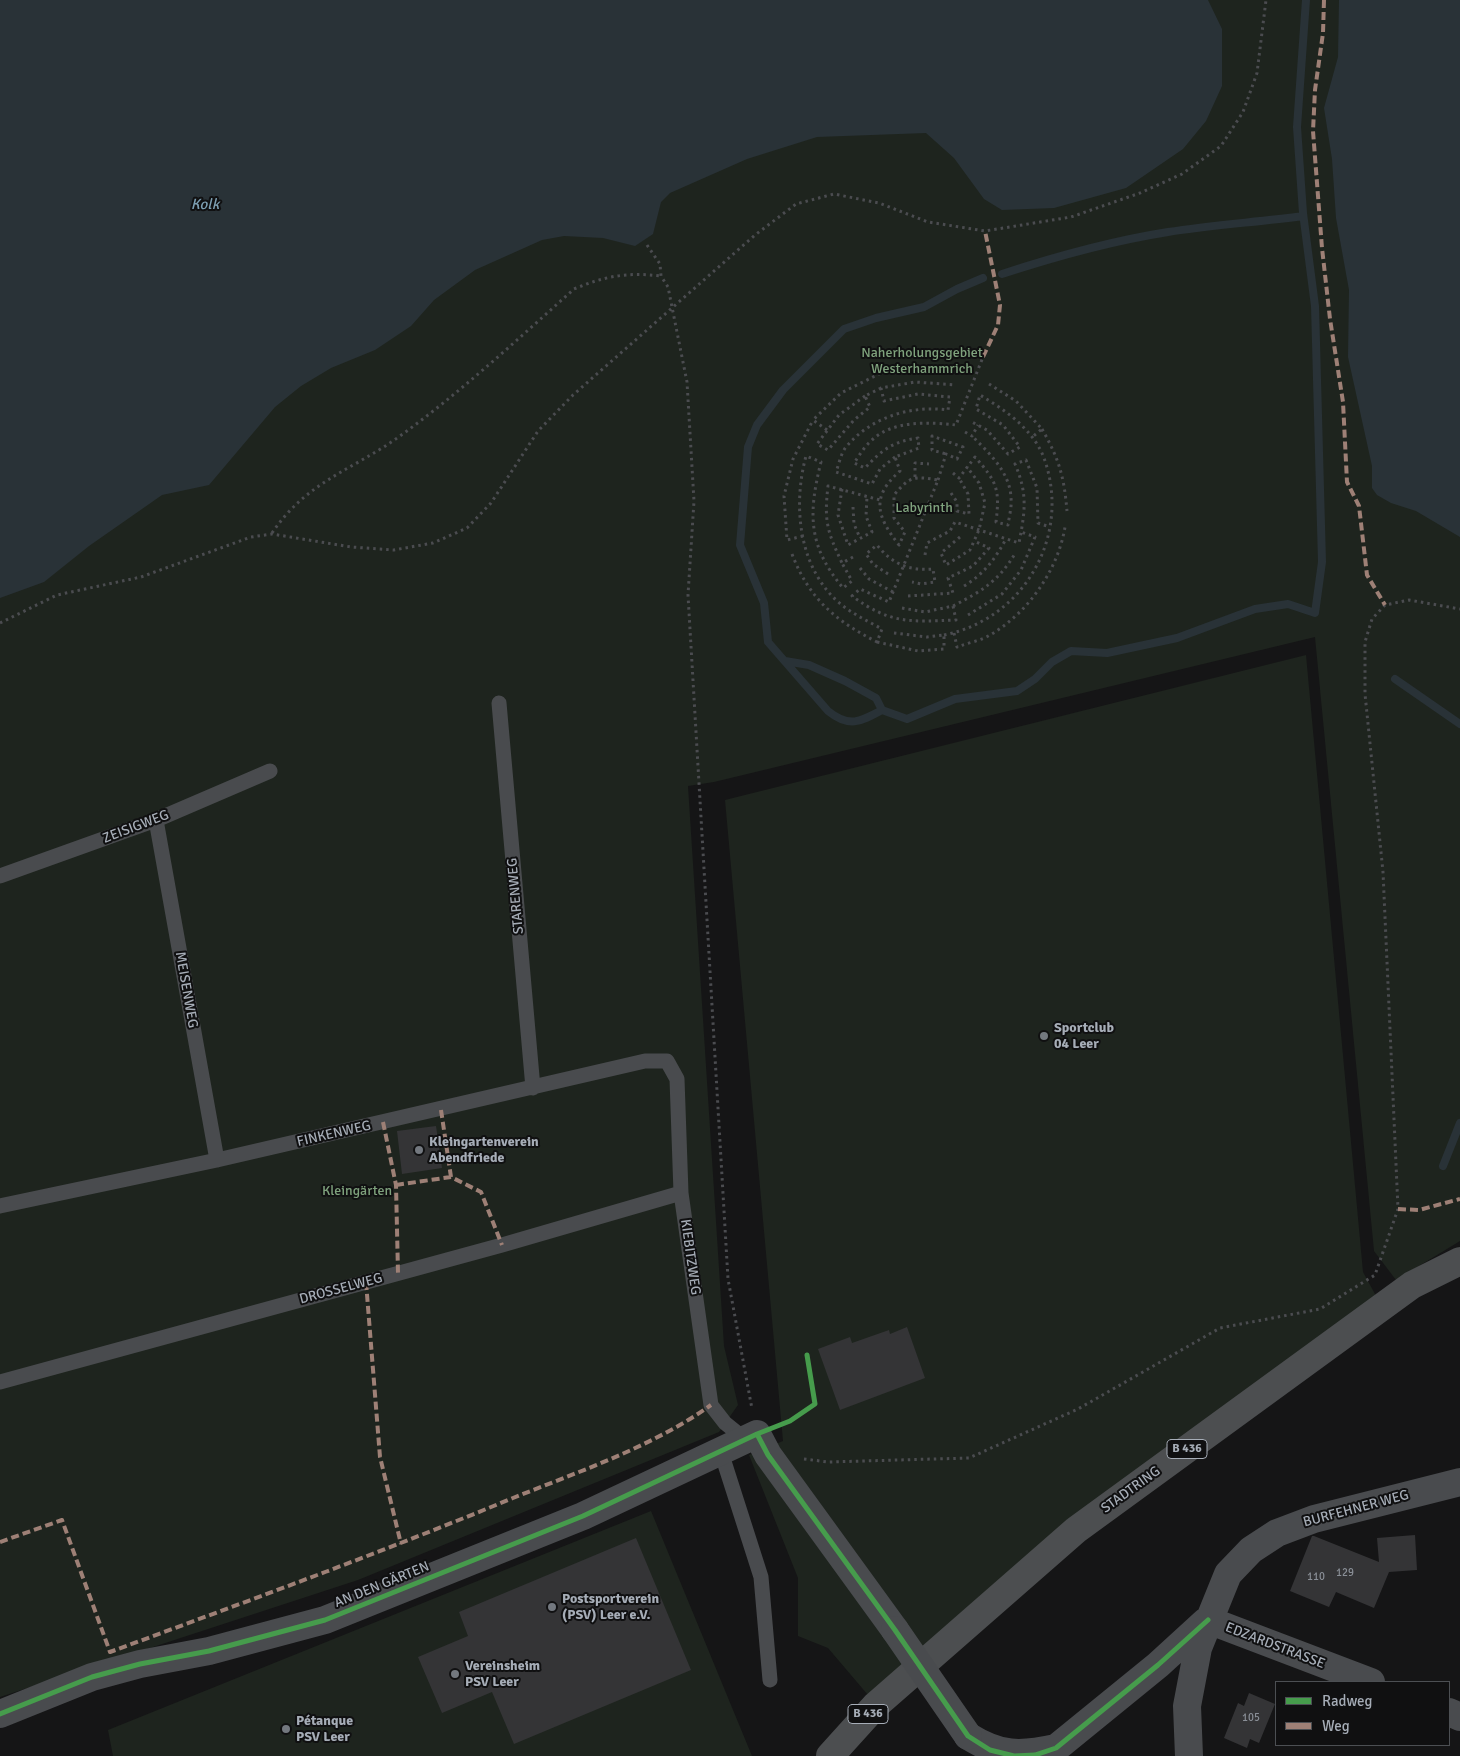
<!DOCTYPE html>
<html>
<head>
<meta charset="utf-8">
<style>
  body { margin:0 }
  #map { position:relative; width:1460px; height:1756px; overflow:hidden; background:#151516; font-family:Signika,sans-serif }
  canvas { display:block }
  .legend { position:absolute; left:1275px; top:1681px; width:175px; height:65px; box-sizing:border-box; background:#101011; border:1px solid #4c4f53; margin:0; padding:6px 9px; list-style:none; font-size:15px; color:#a6adb7 }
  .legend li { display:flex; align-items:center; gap:10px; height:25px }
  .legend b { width:25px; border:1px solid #4c4f53 }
</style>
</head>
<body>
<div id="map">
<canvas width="1460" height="1756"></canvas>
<ul class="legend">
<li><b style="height:6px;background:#469c4c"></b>Radweg</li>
<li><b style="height:6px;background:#9e8076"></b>Weg</li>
</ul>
</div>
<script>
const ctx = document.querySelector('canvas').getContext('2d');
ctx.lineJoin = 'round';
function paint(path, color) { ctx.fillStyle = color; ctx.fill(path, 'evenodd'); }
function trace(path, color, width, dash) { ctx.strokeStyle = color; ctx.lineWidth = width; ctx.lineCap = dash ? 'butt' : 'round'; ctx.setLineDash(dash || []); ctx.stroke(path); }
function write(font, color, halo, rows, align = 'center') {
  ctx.font = font + ' Signika,sans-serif'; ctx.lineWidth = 4; ctx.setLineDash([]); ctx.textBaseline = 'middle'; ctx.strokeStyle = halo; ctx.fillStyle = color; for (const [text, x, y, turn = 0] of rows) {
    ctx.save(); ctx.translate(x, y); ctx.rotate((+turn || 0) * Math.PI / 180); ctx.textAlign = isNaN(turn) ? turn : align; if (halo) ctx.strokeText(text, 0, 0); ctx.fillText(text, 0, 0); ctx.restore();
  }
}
const green = new Path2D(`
  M0,0h1460v1241l-64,39 -22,-29 -59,-614 -601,145 -26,4 36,560 14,59 -19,27 -361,148 -358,117z
  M1306,655l57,617 25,46 -305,219 -198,178 -57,-67 -30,-12v-58l-49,-123 34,-14 -58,-641z
  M651,1511l101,245h-639l-5,-26z`);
const water = new Path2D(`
  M0,0h1208l14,29v57l-16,35 -23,28 -57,39 -72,20 -52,2 -18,-11 -30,-41 -28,-25 -109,4 -70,22 -77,34 -9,9 -8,32 -18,12 -32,-8 -39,-2 -22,4 -67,30 -41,30 -23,26 -36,24 -44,18 -30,18 -26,21 -66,78 -47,10 -73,51 -45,36 -44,16z
  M1339,0h121v537l-44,-26 -25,-8 -14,-8 -5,-7v-22l-24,-109 1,-67 -13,-72 -4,-59 -8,-51 14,-51z`);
const stream = new Path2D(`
  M1002,274c55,-18 109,-33 166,-42 45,-7 90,-10 135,-16
  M983,278l-26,11 -33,18 -48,11 -32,11 -61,61 -26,35 -9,22 -8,98 24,58 4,39 60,69c21,17 32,11 54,-1l25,9 48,-20 62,-8 18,-12 17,-17 19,-11 36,2 70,-15 78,-29 33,-5 27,9 7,-51 -7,-256 -12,-93 -6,-86 9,-127
  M785,661l24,4 36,16 31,17 6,12
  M1395,679l65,45
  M1443,1166l17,-43`);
const building = new Path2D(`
  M436,1126l6,42 -40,6 -5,-43z
  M907,1327l18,51 -85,32 -22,-61 32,-12 2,6 37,-13 1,4z
  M1415,1535l2,35 -28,2 -15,36 -38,-16 -7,15 -39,-16 22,-55h2l65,26 -2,-24z
  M636,1538l55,132 -177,74 -22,-52 -50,21 -24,-56 50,-21 -9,-24z
  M1249,1693l26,11 -16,39 -9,-4 -3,9 -23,-10 14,-35 6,3z`);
const path = new Path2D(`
  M647,245l13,19 1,12 7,11 19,95 7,119 -6,94 40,684 24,130
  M989,384l27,17 26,28 -11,9
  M865,396l-26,19 -22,29 11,6 26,-30 16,-13 -5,-11 16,-8
  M1042,429c17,30 22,47 25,82
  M827,430l-14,-10 28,-27 42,-21 36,-6 40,6
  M965,432l7,4 6,-11
  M895,457l-15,12 -8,15 -36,-12c3,-8 5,-19 10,-25 25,-30 65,-42 102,-37l2,-13 -32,-3 -34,7 -3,-13 34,-6 41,3
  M953,473l6,5 16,-21c22,25 25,32 21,65l12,3c1,-8 4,-18 3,-27 -1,-26 -22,-45 -39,-62
  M915,477v-14l14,1
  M938,480l8,-26 11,5 6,-12 -31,-11v14l14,4
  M842,489l-4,26 10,30 24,-13 -6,-16 1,-20
  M951,493l6,9v9l12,3 -1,-20 -9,-16
  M853,507l1,17 6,14
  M272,533c35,-52 81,-63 128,-97 61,-44 118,-97 174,-147 31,-13 53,-17 87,-13
  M803,536l-16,4 -3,-44 9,-37 20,-39
  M960,537l-19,16 5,12 24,-15 9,-20 6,-27 -6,-20 -12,-16
  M792,554c17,45 44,67 85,88l5,-13c-16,-9 -32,-16 -46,-29 -38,-36 -43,-96 -30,-144l15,6c-13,52 -13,84 22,126l9,-7 -10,-18
  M925,555l2,-12 23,-12 5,-9 64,21c6,-31 9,-49 -4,-79l11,-4 11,28 1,35 12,4
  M853,557l-11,6c-15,-32 -18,-42 -14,-77l52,14
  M860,568l9,11 24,13
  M888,574l-15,-10 -7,-10 11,-9c15,19 32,26 56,24l2,13 -14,2 -9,-2
  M964,586c20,-12 31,-27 42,-47
  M908,596l45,-3 -5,-15 25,-12 16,-18 -15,-7
  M953,606c29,-15 46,-25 63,-54
  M902,608l23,4 28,-6 3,14c-46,2 -66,4 -104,-24l8,-7 29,13 49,-122c-24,-4 -28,-4 -44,15v23l11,14 -6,13c-22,-28 -29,-48 1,-74l-5,-14 24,-9 -1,-10c-26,4 -35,11 -53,30l-11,-5c5,-7 10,-16 17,-22 21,-21 58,-19 85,-16l27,-68
  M968,615l34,-21 19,-24 14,-33 -14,-5
  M0,623l57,-28 84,-18 110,-40 21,-3 79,13 43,3 39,-7 34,-15 24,-25 47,-72 35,-36 182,-160 41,-31 38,-10 45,9 49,19 57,9 86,-14 69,-24 42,-19 39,-28 22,-34 14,-39 9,-73
  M954,633l3,14c10,-4 23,-6 33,-12 38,-22 68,-65 75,-108
  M944,635c80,-16 128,-99 100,-177 -11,-29 -39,-48 -64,-63l-4,14 27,16 17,22 -12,7 -21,-24 -17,-9
  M877,642l41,9 26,-2v-14l-17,2 -33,-4
  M804,1459l24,3 141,-4 109,-49 142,-81 100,-19 55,-34 23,-66 -15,-337 -18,-178v-52l7,-23 13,-14 24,-5 51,9`);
const lane = new Path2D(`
  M499,703l34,385
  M156,820l61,340
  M0,876l156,-56 114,-49
  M0,1206l217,-46 428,-99h22l10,18 4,114 30,212 14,18 21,17
  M0,1382l502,-137 179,-52
  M721,1452l40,125 9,103`);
const street = new Path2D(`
  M1208,1620l163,62
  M1449,1712l11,5
  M0,1714l92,-37 48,-13 69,-13 116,-31 258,-104 174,-82 11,21 127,175
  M968,1736c32,20 52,20 88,12l102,-83 47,-43
  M1189,1756l-2,-50 11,-58 30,-74 23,-24 26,-17 37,-14 146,-37`);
const highway = new Path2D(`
  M830,1756l46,-51 200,-175 336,-245 48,-24`);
const streetBridge = new Path2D(`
  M895,1630l73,106`);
const quiet = new Path2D(`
  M1324,0l-1,33 -8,57 -2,41 9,117 8,71 13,83 4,80 12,24 8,69 18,30
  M983,357l15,-32 2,-20 -15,-74
  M441,1110l10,67 30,15 21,53
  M383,1122l13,63 2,88
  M396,1185l55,-8
  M1398,1209l21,1 41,-11
  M366,1282l14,175 21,87
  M0,1542l62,-22 48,132c135,-50 270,-99 403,-154 67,-27 139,-51 198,-93`);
const cycleway = new Path2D(`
  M757,1434l11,21 127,175 73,106 22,14 24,6 21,-1 21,-7 102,-83 50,-45
  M0,1714l92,-37 48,-13 69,-13 116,-31 258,-104 174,-82 33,-13 25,-17 -8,-49`);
const markers = [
  [1044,1036,5,"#73787f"],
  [419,1150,5,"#73787f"],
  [552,1607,5,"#73787f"],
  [455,1674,5,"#73787f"],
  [286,1729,5,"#73787f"]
];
const numberNames = [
  ["129",1345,1573],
  ["110",1316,1577],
  ["105",1251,1718]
];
const shields = [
  [1187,1449,40],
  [868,1714,40]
];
const shieldNames = [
  ["B 436",1187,1449],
  ["B 436",868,1714]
];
const parkNames = [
  ["Naherholungsgebiet",922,353],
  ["Westerhammrich",922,369],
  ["Labyrinth",924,508],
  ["Kleingärten",357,1191]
];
const streetNames = [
  ["ZEISIGWEG",136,827,-21],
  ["STARENWEG",516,896,-95],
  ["MEISENWEG",186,990,80],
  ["FINKENWEG",334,1134,-13],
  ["KIEBITZWEG",690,1257,82],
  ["DROSSELWEG",341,1289,-15],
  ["STADTRING",1131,1490,-36],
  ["BURFEHNER WEG",1356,1509,-15],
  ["AN DEN GÄRTEN",382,1585,-22],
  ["EDZARDSTRASSE",1275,1646,21]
];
const poiNames = [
  ["Sportclub",1054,1028],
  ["04 Leer",1054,1044],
  ["Kleingartenverein",429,1142],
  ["Abendfriede",429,1158],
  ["Postsportverein",562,1599],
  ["(PSV) Leer e.V.",562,1615],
  ["Vereinsheim",465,1666],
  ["PSV Leer",465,1682],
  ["Pétanque",296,1721],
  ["PSV Leer",296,1737]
];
const waterNames = [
  ["Kolk",205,205]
];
paint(green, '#1e241e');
paint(water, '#293237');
trace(stream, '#293237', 8);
paint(building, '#343436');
trace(path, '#4b4c50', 3, [2.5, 4]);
trace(lane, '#494b4e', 15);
trace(street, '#494b4e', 28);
trace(highway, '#4c4e50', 28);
trace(streetBridge, '#494b4e', 28);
trace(quiet, '#9e8076', 4, [8, 4]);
trace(cycleway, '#469c4c', 5);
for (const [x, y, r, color] of markers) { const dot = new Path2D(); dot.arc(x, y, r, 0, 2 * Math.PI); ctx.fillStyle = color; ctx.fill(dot); trace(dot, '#101011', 2); }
write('11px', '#8a8f97', null, numberNames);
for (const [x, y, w] of shields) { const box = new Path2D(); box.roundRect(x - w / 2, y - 9.5, w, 19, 4); ctx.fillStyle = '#101011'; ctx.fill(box); trace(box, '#a6adb7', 1); }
write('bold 12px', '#a6adb7', null, shieldNames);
write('14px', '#7fa27d', '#101011', parkNames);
write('14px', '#a6adb7', '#101011', streetNames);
write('bold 14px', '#a6adb7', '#101011', poiNames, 'left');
write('italic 15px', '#7d9fb2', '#101011', waterNames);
</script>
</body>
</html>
